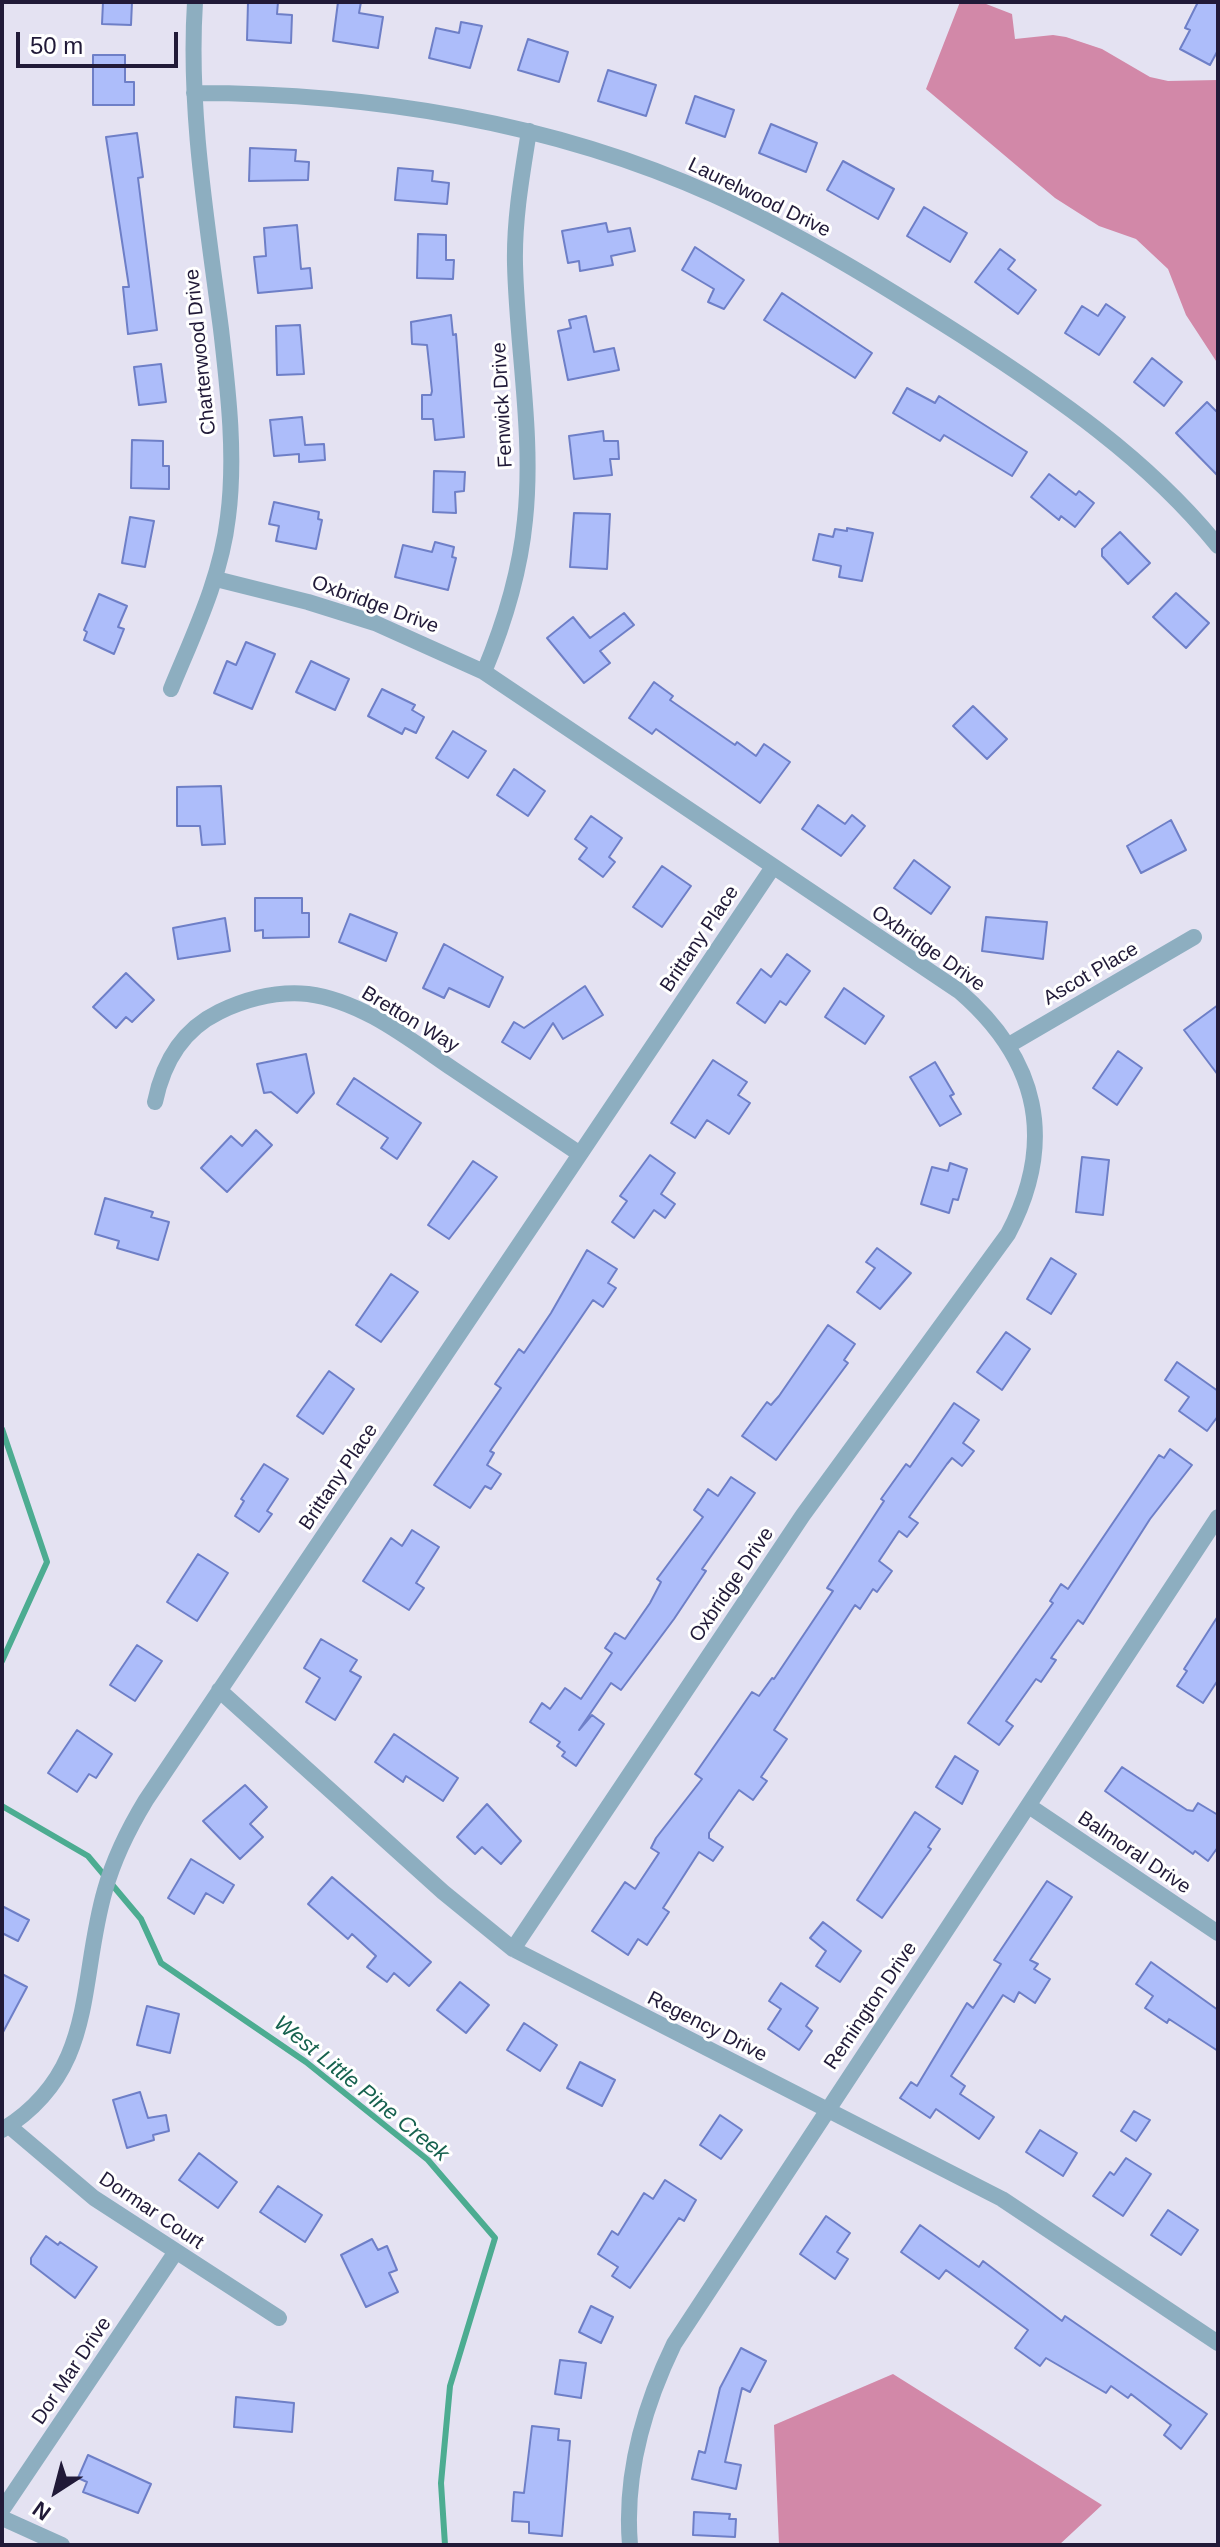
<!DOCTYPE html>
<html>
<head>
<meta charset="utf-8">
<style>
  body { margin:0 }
  #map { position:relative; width:1220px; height:2547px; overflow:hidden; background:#e4e2f2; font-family:Arial,sans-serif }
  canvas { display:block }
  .frame { position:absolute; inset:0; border:4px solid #211a38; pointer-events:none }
  .north { position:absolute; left:16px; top:2451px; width:80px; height:80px; -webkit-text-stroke:6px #fff; paint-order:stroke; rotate:216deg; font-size:22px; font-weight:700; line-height:32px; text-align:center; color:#211a38 }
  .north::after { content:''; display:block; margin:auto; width:28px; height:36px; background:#211a38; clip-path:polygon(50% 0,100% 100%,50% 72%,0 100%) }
  .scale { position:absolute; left:16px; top:32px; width:162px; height:36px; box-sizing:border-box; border:4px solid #211a38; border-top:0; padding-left:10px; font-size:24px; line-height:28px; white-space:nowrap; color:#211a38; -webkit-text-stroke:6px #fff; paint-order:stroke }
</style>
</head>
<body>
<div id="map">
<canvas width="1220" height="2547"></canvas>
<div class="frame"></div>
<div class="north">N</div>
<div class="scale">50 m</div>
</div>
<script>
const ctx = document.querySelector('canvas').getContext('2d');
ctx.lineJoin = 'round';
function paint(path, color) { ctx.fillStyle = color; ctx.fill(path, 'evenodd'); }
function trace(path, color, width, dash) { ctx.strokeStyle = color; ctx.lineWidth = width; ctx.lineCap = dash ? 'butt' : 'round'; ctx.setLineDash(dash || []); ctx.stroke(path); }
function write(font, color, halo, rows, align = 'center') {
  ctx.font = font + ' Arial,sans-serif'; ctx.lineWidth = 6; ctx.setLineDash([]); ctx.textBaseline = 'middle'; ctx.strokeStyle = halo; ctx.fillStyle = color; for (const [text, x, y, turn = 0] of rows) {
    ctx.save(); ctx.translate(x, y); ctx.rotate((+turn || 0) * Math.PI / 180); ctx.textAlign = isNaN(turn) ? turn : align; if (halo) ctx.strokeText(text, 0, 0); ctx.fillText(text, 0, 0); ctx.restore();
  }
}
const forest = new Path2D(`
  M960,2h21l31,12 3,25 38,-4 13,2 36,12 48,28 18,4 50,-1v284l-32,-49 -18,-46 -32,-30 -37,-13 -44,-28 -129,-109z
  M893,2374l209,131 -43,40h-280l-5,-120z`);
const stream = new Path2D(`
  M2,1429l45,133 -45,99
  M2,1806l86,50 53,63 20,44 145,99 122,98 67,78 -45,148 -9,97 4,62`);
const building = new Path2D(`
  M103,2h29l-1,23 -29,-1z
  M248,2h30l-1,12 15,1 -1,28 -44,-3z
  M338,2h23l-2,11 24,4 -5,31 -45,-7z
  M1198,2h20v48l-8,15 -30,-16 10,-19 -5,-2z
  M461,22l21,4 -12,42 -41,-10 7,-30 23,5z
  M528,39l40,13 -9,30 -41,-12z
  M93,55h32v27h9v23h-41z
  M608,70l48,15 -10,31 -48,-15z
  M695,96l39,14 -9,27 -39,-14z
  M771,124l46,19 -11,29 -47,-19z
  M137,133l6,44 -5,1 19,152 -29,4 -5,-47h6l-23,-150z
  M250,148l46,2 -1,11 14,1 -1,18 -59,1z
  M843,161l51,28 -16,30 -51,-29z
  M398,168l35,3 -1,10 17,2 -2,21 -52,-4z
  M924,207l43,26 -17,29 -43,-26z
  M606,223l2,9 22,-4 5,23 -24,5 2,9 -33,6 -1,-10 -11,2 -6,-32z
  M297,225l4,44 9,-1 2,20 -54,5 -4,-36 12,-1 -2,-28z
  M418,234l28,1v25h8l-1,19 -36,-1z
  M695,247l49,33 -20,29 -16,-7 6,-13 -32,-19z
  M1000,249l15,11 -7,9 28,21 -18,24 -43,-32z
  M782,293l90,60 -17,25 -91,-58z
  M1106,304l19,13 -26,38 -34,-22 17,-27 16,10z
  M451,315l2,20 3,-1 8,103 -29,3 -2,-21h-11v-24h9l1,-4 -5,-46 -15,-1 -1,-22z
  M586,316l8,36 20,-4 5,22 -51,10 -10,-49 13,-3 -2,-8z
  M300,325l4,49 -27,1 -1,-49z
  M1152,358l30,24 -18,24 -30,-24z
  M161,364l5,38 -27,3 -5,-38z
  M907,388l28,15 4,-7 88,56 -15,24 -68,-41 -4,6 -47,-28z
  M1207,402l11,11v63l-42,-43z
  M302,417l3,28 19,-1 1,16 -26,2v-8l-25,2 -4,-36z
  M603,431l1,10h14l1,18h-9l2,16 -38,4 -5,-43z
  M132,440l31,1v25h6v23l-38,-1z
  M434,471l31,1 -1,19 -9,1 1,21 -23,-1z
  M1049,474l27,21 3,-4 15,12 -19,24 -14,-11 -2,4 -28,-23z
  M274,502l45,10 -1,7 4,1 -6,29 -40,-8 3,-15 -10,-2z
  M574,513l36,1 -3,55 -37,-2z
  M130,517l24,4 -9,46 -23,-4z
  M847,528l26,5 -11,48 -23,-4 2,-11 -28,-6 6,-26 14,3 2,-8 12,2z
  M1120,532l30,31 -22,21 -26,-28v-7z
  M435,542l19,5 -2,10 4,1 -8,32 -53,-13 8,-32 29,7z
  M1176,593l33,30 -23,25 -33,-31z
  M99,594l28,12 -9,21 6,2 -10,25 -30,-14 3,-8 -3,-2z
  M624,613l10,12 -34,26 10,12 -26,20 -37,-45 26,-21 17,21z
  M246,642l29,12 -23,55 -38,-16 13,-32 9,4z
  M311,661l38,18 -14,31 -39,-18z
  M654,682l19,14 -3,4 65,45 2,-3 19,14 8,-12 26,18 -30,41 -104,-74 -4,5 -23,-16z
  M382,689l33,16 -3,5 12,7 -8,16 -11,-5 -3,6 -34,-18z
  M973,706l34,33 -20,20 -34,-33z
  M453,731l33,20 -18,27 -32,-20z
  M514,769l31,22 -17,25 -31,-21z
  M221,786l4,58 -23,1 -2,-19h-23v-39z
  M818,805l27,19 7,-9 13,11 -24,30 -39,-27z
  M591,816l31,22 -13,19 6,5 -12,15 -24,-18 8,-11 -12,-9z
  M1171,820l15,30 -45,23 -14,-27z
  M914,860l36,27 -19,27 -37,-26z
  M662,866l29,20 -29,41 -29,-20z
  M255,898h47v15h7v24l-46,1v-8l-8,1z
  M350,914l47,19 -11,28 -47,-19z
  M986,917l61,5 -4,37 -61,-8z
  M225,918l5,33 -52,8 -5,-31z
  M444,944l59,33 -14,30 -40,-19 -5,10 -21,-10z
  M787,954l23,17 -24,34 -6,-4 -15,22 -28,-20 24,-34 10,8z
  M126,973l28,27 -22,22 -6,-5 -10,11 -23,-21z
  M585,986l18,29 -40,24 -10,-16 -23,36 -28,-17 12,-20 10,6z
  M844,988l40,28 -19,28 -40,-27z
  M1218,1005v70l-34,-45z
  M1118,1051l24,17 -25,37 -24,-17z
  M306,1054l8,39 -17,20 -26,-21 -7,1 -7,-29z
  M713,1060l34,22 -9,13 12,8 -21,31 -22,-14 -12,18 -24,-15z
  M935,1062l19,32 -4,2 11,18 -21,12 -30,-49z
  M354,1078l67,45 -24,36 -16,-11 7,-10 -51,-34z
  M256,1130l16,15 -45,47 -26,-24 30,-32 11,10z
  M650,1155l25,18 -14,21 14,10 -10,14 -11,-8 -20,28 -22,-16 15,-21 -7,-5z
  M1082,1157l27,3 -6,55 -27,-3z
  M473,1161l24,16 -48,62 -21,-14z
  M950,1163l17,6 -9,31 -5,-1 -4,14 -28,-9 11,-37 16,4z
  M105,1198l48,14 -2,5 18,5 -11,38 -41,-12 2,-7 -24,-7z
  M877,1248l34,25 -31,36 -23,-17 18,-24 -9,-6z
  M587,1250l30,19 -9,14 8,5 -13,19 -10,-7 -103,151 4,2 -7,12 14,9 -10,15 -6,-3 -15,22 -36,-23 67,-97 -6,-4 24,-35 5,4 27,-40z
  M1051,1258l25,16 -25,40 -24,-15z
  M391,1274l27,18 -37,50 -25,-17z
  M828,1325l27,19 -11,16 4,3 -72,97 -34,-24 25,-34 4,3 8,-9z
  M1006,1332l24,17 -28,41 -25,-18z
  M1177,1362l41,29v25l-11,15 -28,-20 10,-14 -24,-17z
  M329,1371l25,18 -31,45 -26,-18z
  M954,1403l25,17 -16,23 11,8 -12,15 -10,-8 -5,6 -38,53 9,6 -11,14 -8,-6 -20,30 13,10 -15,21 -4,-3 -13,20 -5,-4 -81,125 13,9 -26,38 6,4 -14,19 -14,-10 -30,43v5l14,9 -10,14 -14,-9 -36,56 6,4 -22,33 -9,-6 -10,16 -36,-24 33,-49 10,7 24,-36 -8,-5 5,-10 46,-59 -7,-5 57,-82 7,4 13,-18 2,1 59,-88 -6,-3 57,-87 -3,-2 25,-35 4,3z
  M1170,1449l22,16 -42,54 -67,105 -5,-4 -27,38 5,2 -15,22 -5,-3 -30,42 7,5 -14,19 -31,-22 85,-120 -3,-2 11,-17 7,5 91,-134 5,3z
  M264,1464l24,15 -21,32 5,3 -13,18 -24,-16 9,-15 -3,-2z
  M731,1477l24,16 -53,76 4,2 -32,48 -53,71 -10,-7 -32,47 13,-15 12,9 -28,42 -14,-10 3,-4 -8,-6 3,-4 -30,-20 12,-19 8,6 15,-21 16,11 31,-46 -7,-5 10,-15 10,6 25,-36 11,-21 -4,-3 46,-62 -9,-7 14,-21 10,7z
  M412,1530l27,17 -23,36 8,5 -15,22 -46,-29 28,-43 11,8z
  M198,1554l30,19 -31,48 -30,-19z
  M1218,1616v64l-15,23 -26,-17 10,-15 -3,-2z
  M321,1639l36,21 -7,11 11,6 -26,43 -29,-18 14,-24 -16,-10z
  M137,1645l25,16 -27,40 -25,-16z
  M77,1730l35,24 -16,24 -7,-4 -12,18 -29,-19z
  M394,1734l64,44 -15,23 -37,-25 -3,6 -28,-20z
  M955,1756l23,15 -16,33 -26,-17z
  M1122,1767l65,43 6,1 5,-8 20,12v32l-10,14 -13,-10 -2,3 -88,-63z
  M245,1785l22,22 -17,17 13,13 -23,22 -37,-38z
  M487,1804l34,37 -20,23 -19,-17 -7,7 -18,-17z
  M915,1812l25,17 -12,18 3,2 -49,69 -25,-18z
  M191,1859l43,26 -11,18 -17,-10 -12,21 -26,-16z
  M332,1877l99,85 -22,24 -15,-13 -7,9 -20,-15 9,-11 -24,-22 -4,5 -40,-35z
  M1047,1881l25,16 -42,63 8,4 -4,5 16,10 -15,24 -16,-11 -5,10 -11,-7 -52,81 14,10 -5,8 34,23 -15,22 -43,-30 -6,9 -30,-20 11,-16 6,4 50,-83 6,5 28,-44 -7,-4z
  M2,1906l27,14 -11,21 -16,-8z
  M823,1922l38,29 -21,31 -24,-16 10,-15 -16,-13z
  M1151,1962l67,48v41l-49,-32 -2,4 -22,-15 8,-12 -17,-12z
  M2,1974l25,13 -25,47z
  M460,1982l29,23 -23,28 -29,-23z
  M781,1983l37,25 -12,18 6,5 -13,19 -31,-21 13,-20 -12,-8z
  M147,2006l32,8 -9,39 -33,-8z
  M524,2023l33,22 -17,26 -33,-21z
  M580,2062l35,18 -13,26 -35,-18z
  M140,2092l8,26 18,-3 3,16 -16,4 1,5 -27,8 -14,-48z
  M1134,2111l16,9 -14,21 -15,-10z
  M720,2115l22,15 -21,29 -21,-14z
  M1040,2130l37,23 -14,23 -37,-24z
  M199,2153l38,29 -19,26 -39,-28z
  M1126,2158l25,16 -28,42 -30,-20 17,-24 4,3z
  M665,2180l31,20 -12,21 -5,-3 -49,70 -18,-12 6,-9 -20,-13 14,-23 6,4 26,-42 9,6z
  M278,2186l44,29 -17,27 -45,-30z
  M1168,2210l30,20 -17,25 -30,-20z
  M826,2216l24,17 -13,19 11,7 -13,20 -35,-25z
  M920,2225l59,42 4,-6 79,60 3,-5 142,98 -26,35 -17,-14 7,-10 -40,-31 -3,4 -17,-12 -5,7 -60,-35 -6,8 -25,-18 13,-18 -82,-60 -7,9 -38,-27z
  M46,2236l12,9 2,-3 37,25 -22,31 -44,-34v-6z
  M372,2239l6,11 9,-4 10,24 -8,3 9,19 -32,15 -25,-52z
  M591,2306l22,11 -12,26 -22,-11z
  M741,2348l25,13 -16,31 -8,-4 -17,74 16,3 -5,24 -44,-10 7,-28 6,2 15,-65z
  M560,2360l26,3 -5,35 -26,-4z
  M236,2397l58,6 -2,29 -58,-5z
  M532,2426l27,3 -1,11 12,1 -8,95 -33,-3v-11l-17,-1 2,-29 10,1z
  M88,2455l63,29 -13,29 -55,-21 4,-10 -9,-4z
  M694,2512l36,2 -1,5h7l-1,18 -42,-2z`);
const minor = new Path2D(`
  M194,93c177,0 358,29 520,102 86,39 167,89 247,140 93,60 187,124 257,211
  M216,579l92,23 67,21 109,49 475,319c79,68 98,150 49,243l-205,281 -290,434
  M484,672c20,-48 36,-100 41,-152 9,-85 -8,-171 -10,-256 -1,-45 7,-89 14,-133
  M171,689c23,-56 50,-111 57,-172 8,-62 0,-127 -7,-188 -14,-108 -33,-218 -26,-327
  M1009,1045l185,-108
  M155,1102c8,-39 27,-72 64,-90 29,-14 57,-21 89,-18 54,7 101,45 145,75 42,28 84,56 127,85
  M219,1690l224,202 70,57 489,250 216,144
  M1029,1806l189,127
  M9,2126l85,72 185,120
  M2,2130c96,-59 76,-147 103,-240 9,-32 24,-62 41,-90l627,-933
  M2,2510l173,-257
  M2,2518l60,27
  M630,2545c-6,-70 14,-139 44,-201l544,-827`);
const streetNames = [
  ["Laurelwood Drive",759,198,26],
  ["Charterwood Drive",201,352,-96],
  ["Fenwick Drive",503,405,-93],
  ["Oxbridge Drive",375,605,20],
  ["Brittany Place",700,939,-56],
  ["Oxbridge Drive",928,949,35],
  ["Ascot Place",1091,974,-30],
  ["Bretton Way",410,1020,31],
  ["Brittany Place",339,1477,-56],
  ["Oxbridge Drive",732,1585,-56],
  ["Balmoral Drive",1134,1853,34],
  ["Remington Drive",871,2006,-56],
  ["Regency Drive",707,2027,27],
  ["Dormar Court",151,2211,34],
  ["Dor Mar Drive",72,2371,-56]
];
const waterNames = [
  ["West Little Pine Creek",361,2089,39]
];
paint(forest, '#d288a8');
trace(stream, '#4cac91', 6);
paint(building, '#adbdfa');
trace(building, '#6e7fc7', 2);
trace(minor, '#8daec0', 16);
write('20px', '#211a38', '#fff', streetNames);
write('italic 22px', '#17624f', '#fff', waterNames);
</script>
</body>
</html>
